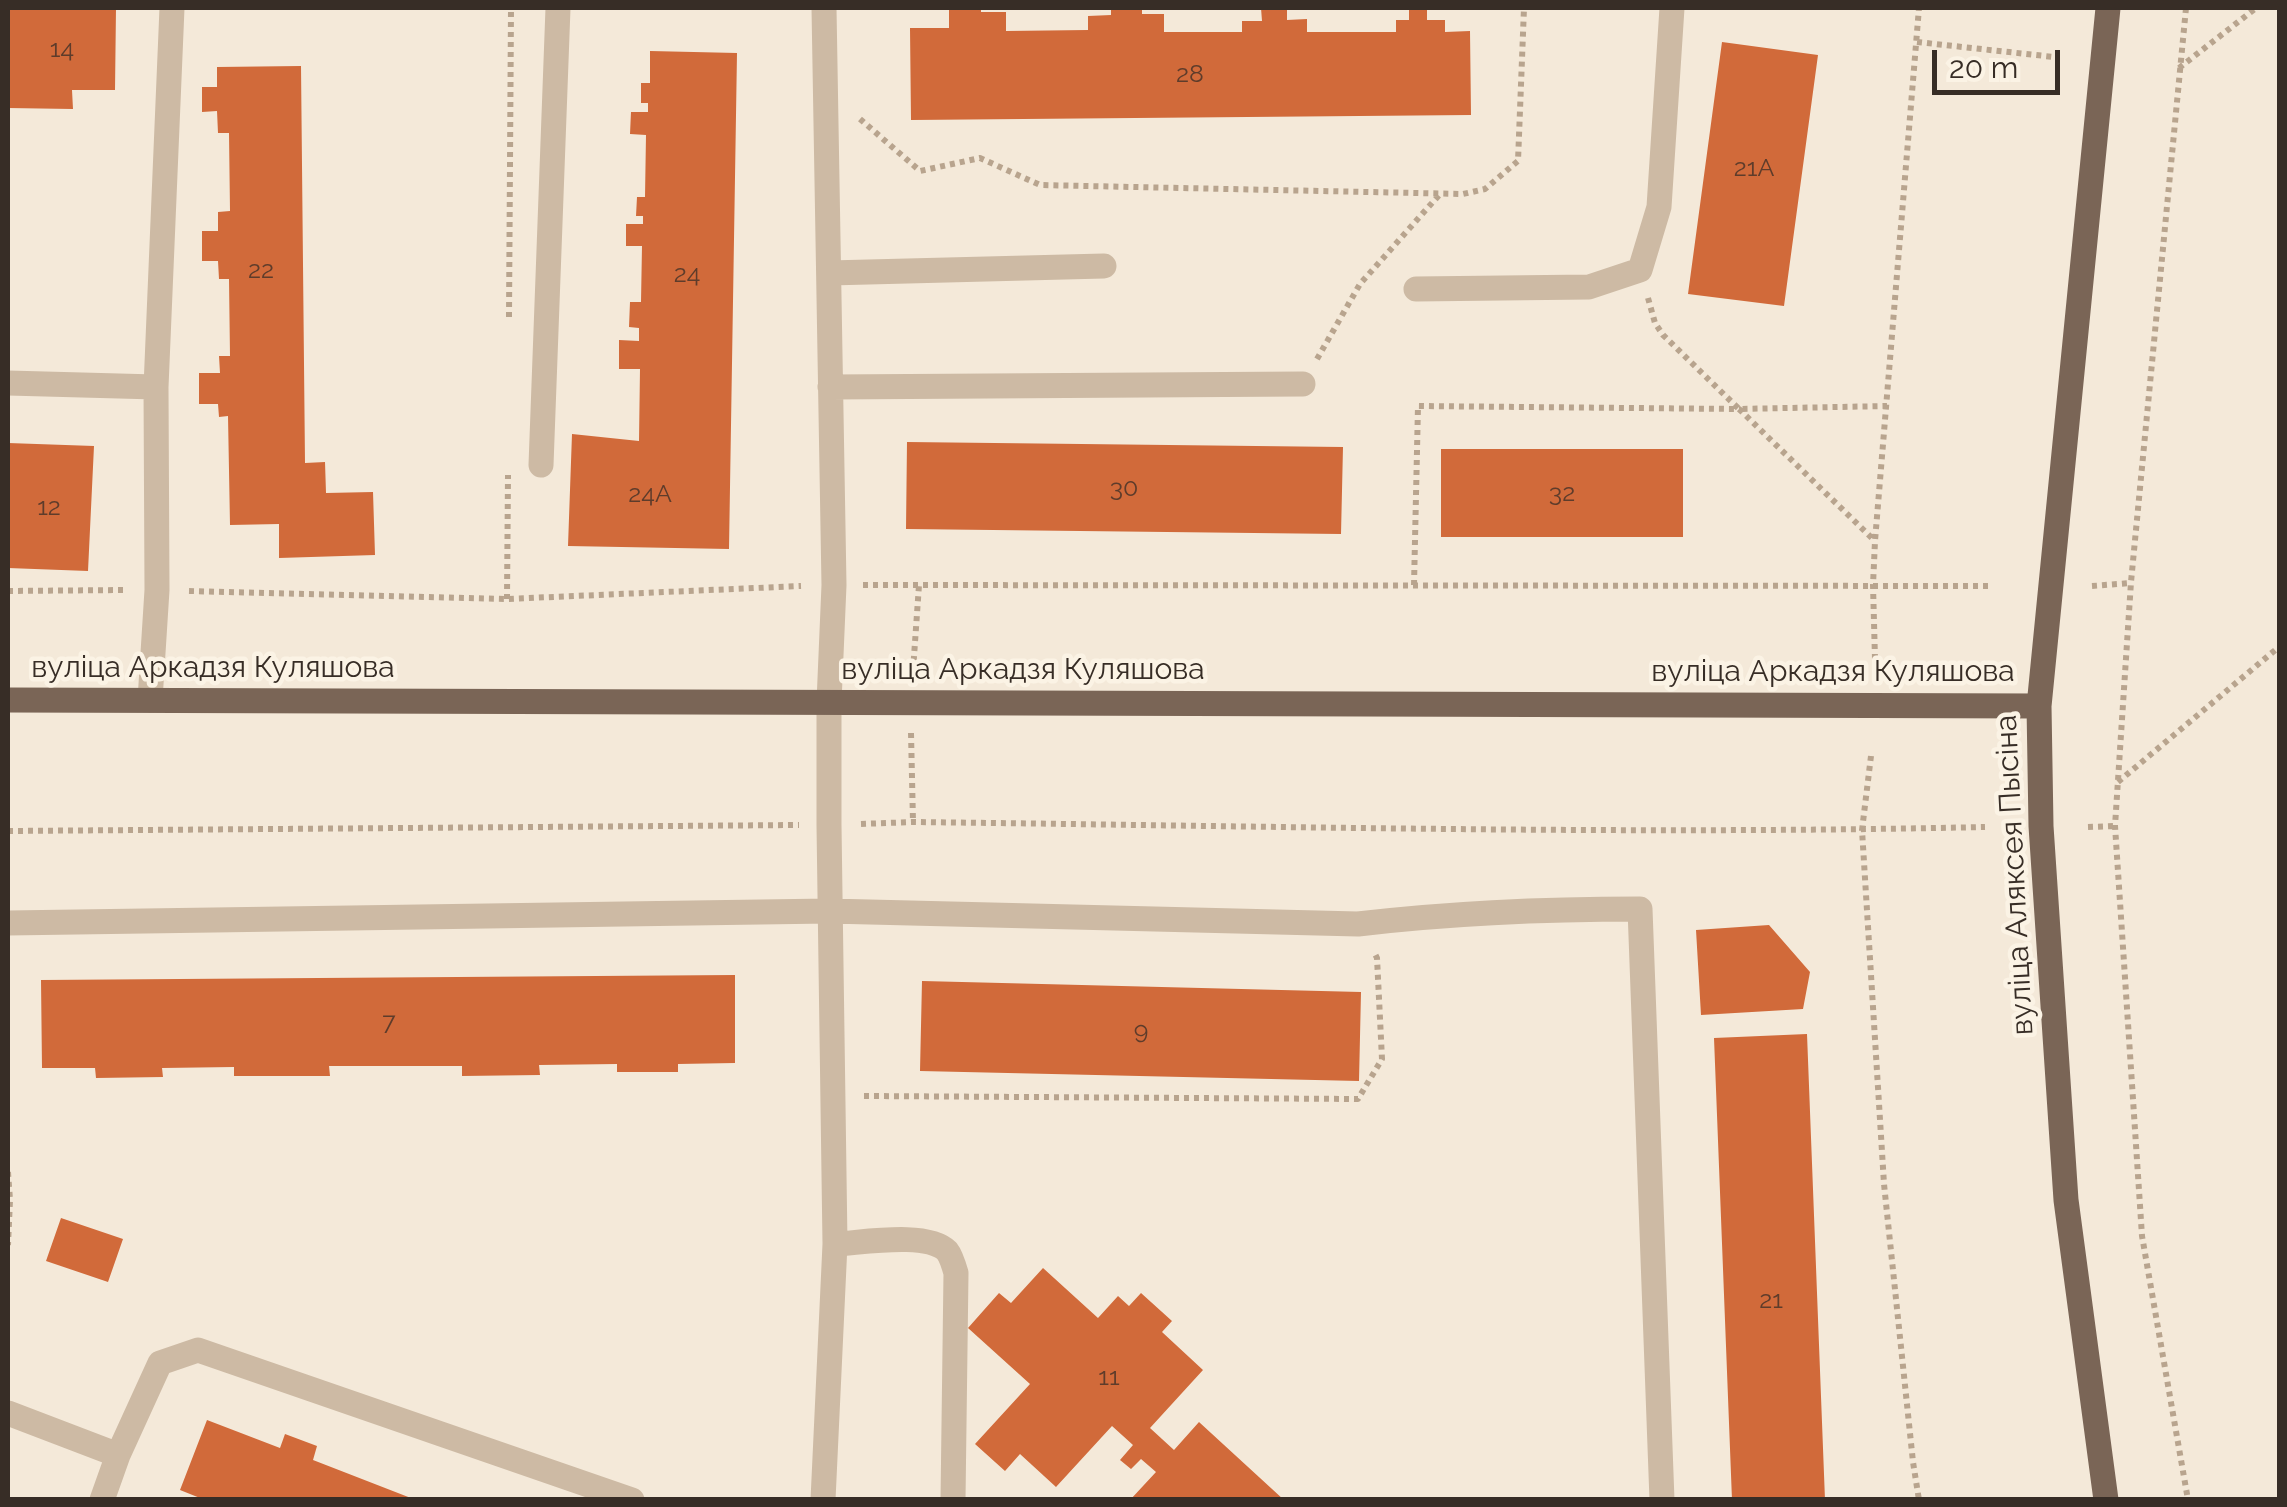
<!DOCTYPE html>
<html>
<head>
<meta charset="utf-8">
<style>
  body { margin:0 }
  #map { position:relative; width:2287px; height:1507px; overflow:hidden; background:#f4e9d9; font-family:Raleway,sans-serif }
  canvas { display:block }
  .frame { position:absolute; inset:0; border:10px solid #372d26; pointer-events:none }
  .scale { position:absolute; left:1932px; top:50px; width:128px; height:45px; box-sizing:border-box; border:5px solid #372d26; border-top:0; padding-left:12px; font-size:30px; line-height:35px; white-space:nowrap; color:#372d26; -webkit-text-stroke:8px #fbf3e5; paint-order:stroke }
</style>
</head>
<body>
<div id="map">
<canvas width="2287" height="1507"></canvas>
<div class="frame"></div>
<div class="scale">20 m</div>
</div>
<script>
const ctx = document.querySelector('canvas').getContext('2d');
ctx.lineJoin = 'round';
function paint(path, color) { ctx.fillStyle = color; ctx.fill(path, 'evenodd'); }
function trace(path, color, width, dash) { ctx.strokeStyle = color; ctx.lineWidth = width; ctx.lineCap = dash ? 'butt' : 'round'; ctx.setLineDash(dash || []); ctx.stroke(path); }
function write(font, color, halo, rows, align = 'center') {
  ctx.font = font + ' Raleway,sans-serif'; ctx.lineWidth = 9; ctx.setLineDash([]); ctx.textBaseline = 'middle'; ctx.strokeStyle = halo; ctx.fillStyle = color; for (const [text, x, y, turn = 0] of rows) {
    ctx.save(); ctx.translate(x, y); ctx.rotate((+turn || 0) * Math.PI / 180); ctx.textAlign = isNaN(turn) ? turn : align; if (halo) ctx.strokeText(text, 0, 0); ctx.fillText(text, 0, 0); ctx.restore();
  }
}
const building = new Path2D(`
  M8,8h108l-1,82h-43l1,19 -65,-1z
  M949,8h32v4h25v19l82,-1v-14l23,-1v-7h31v6h22v18h78v-11h20l-1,-13h26v12l20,-1v13h89v-12h13v-12h18v12h18v12l25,-1 1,84 -560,5 -1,-92h39z
  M1722,42l96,13 -34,251 -96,-12z
  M650,51l87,2 -8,496 -161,-3 4,-112 67,7 1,-72h-21v-29l20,1v-13l-10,-1 1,-25h11l1,-56h-16v-22h17v-8h-7l1,-19h8l1,-62 -16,-1 1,-22h17v-9h-7v-20h9z
  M301,66l4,397 20,-1 1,31 47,-1 2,63 -96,3v-34l-49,1 -2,-109 -9,1 -1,-13h-19v-31h21l-1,-17h11l-1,-77h-10l-1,-18h-16v-30h16v-19l12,-1 -1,-78h-11l-1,-22 -15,1v-25h15v-20z
  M907,442l436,5 -2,87 -435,-5z
  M8,443l86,3 -6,125 -80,-3z
  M1441,449h242v88h-242z
  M1769,925l41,47 -7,37 -102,6 -5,-85z
  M735,975v88l-57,1v8h-61v-8l-78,1 1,10 -78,1v-10h-133l1,10h-96v-9l-72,1 1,9 -67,1 -1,-10h-53l-1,-88z
  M922,981l439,11 -2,89 -439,-10z
  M1807,1034l18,466h-93l-18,-462z
  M61,1218l62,21 -15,43 -62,-21z
  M1043,1268l55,50 20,-22 11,10 12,-13 31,28 -10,11 41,38 -53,58 24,22 25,-28 85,78h-154l26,-28 -15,-13 -10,10 -11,-9 13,-15 -21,-19 -56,61 -36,-33 -15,17 -30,-27 55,-60 -62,-56 31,-35 12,10z
  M207,1420l73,28 5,-14 32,12 -4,14 103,40h-211l-25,-10z`);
const path = new Path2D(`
  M2186,8l-55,574 -16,244 27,410 46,264
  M1917,42l137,15
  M2179,68l77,-60
  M860,119l60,52 60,-13 60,27 423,9 22,-5 33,-28 6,-153
  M1648,298l7,25 8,12 76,74 148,-3
  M509,317l2,-309
  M1317,359l43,-75 80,-90
  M863,585l1130,1
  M1414,585l4,-179 321,3 136,132
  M2092,586l39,-3
  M8,591l118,-1
  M189,591l318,8 294,-13
  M507,599l1,-124
  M1875,659l-2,-74 2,-44 44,-533
  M913,671l6,-86
  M911,733l2,89
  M1871,756l-9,74 22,354 29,278 6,38
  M2118,782l162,-136
  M861,824l52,-2c357,4 715,13 1072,5
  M2088,827l27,-1
  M8,831l791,-6
  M864,1096l494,3 24,-40 -5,-101 -3,-6
  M8,1172l2,28 -2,45`);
const minor = new Path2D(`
  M829,273l275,-7
  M1416,289l173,-2 51,-17 19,-63 13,-199
  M8,383l148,4
  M830,387l473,-3
  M541,465l17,-457
  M150,700l7,-110 -1,-203 16,-379
  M8,923l821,-12 529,13c94,-11 187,-15 282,-15l22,591
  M835,1244c26,-1 92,-13 112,7 4,5 7,15 9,22l-3,227
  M8,1413l110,42 -16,45
  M118,1455l42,-92 38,-13 434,150
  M823,1500l12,-256 -6,-419v-123l5,-117 -10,-577`);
const major = new Path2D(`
  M8,700l2031,6
  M2106,1500l-40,-300 -25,-374 -2,-120 69,-698`);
const numberNames = [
  ["14",62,49],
  ["28",1190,74],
  ["21А",1754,168],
  ["22",261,270],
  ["24",687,274],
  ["30",1124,488],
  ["32",1562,493],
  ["24А",650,494],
  ["12",49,507],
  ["7",389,1022],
  ["9",1141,1031],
  ["21",1771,1300],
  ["11",1109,1377]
];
const streetNames = [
  ["вуліца Аркадзя Куляшова",213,668],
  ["вуліца Аркадзя Куляшова",1023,670],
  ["вуліца Аркадзя Куляшова",1833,672],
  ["вуліца Аляксея Пысіна",2015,875,-93]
];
paint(building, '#d16a3a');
trace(path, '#b8a48e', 6, [5, 5]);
trace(minor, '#cdbaa4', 25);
trace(major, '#7a6556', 25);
write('25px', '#5e3c2b', null, numberNames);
write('30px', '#372d26', '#fbf3e5', streetNames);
</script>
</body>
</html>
